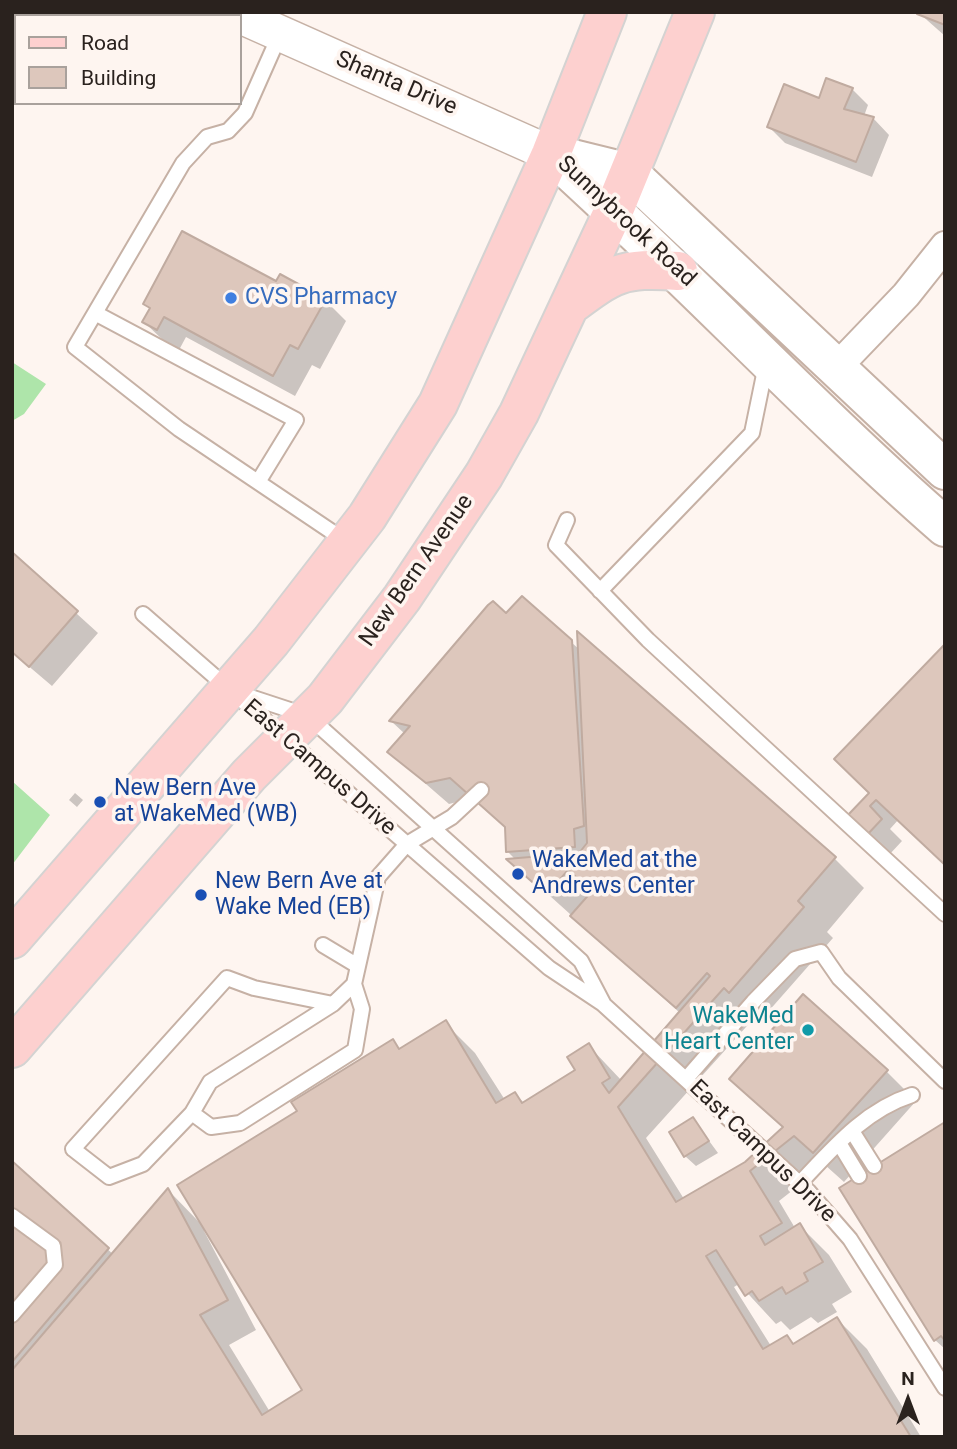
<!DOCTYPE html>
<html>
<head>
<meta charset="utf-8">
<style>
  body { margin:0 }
  #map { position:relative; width:957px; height:1449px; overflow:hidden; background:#fef5f0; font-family:Roboto,sans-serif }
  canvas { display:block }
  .frame { position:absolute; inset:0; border:14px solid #2a221e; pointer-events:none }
  .legend { position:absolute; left:14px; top:14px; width:228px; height:91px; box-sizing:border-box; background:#fef5f0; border:2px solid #a9a19c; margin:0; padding:9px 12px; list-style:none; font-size:21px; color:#2a221e }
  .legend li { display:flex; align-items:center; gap:14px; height:35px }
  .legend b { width:35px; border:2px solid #a9a19c }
  .north { position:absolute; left:873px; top:1365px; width:70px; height:70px; -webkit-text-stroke:5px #fef5f0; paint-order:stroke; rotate:0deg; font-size:19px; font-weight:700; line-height:28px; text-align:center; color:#2a221e }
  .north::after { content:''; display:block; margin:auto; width:24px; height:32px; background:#2a221e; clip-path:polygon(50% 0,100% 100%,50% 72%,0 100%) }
</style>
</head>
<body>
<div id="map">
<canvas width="957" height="1449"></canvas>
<div class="frame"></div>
<ul class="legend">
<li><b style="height:9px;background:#fdd0cf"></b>Road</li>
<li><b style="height:19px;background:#ddc7bc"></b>Building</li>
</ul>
<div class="north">N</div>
</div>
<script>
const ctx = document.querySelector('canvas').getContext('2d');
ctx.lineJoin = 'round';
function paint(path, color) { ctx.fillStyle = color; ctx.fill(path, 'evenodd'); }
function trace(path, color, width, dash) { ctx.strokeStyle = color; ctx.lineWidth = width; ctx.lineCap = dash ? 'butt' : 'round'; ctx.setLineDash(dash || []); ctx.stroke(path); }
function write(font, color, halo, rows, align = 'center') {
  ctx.font = font + ' Roboto,sans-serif'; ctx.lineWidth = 7; ctx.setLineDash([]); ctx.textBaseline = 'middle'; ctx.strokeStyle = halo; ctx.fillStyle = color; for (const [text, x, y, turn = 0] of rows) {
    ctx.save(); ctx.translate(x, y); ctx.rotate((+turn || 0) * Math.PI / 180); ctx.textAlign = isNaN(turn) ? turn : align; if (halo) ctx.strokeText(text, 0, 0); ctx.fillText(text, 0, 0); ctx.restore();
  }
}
const green = new Path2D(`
  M12,362l34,22 -22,30 -12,7z
  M12,781l38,34 -38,50z`);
const shadow = new Path2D(`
  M945,12v24l-26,-23z
  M852,89l16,16 -4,11 9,2 16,17 -17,42 -87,-34 -16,-16z
  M325,300l21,21 -26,48 -8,-4 -17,31 -109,-59 -7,13 -13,-7 -22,-21 7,-12 -6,-6z
  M12,555l86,78 -46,53 -40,-34z
  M506,615l65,27 9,8 -1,-15 256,224 29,29 -37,44 6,6 -73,83 -5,-4 -109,121 38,61 62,-36 38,-34 -53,-50 155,-8 30,30 -72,81 -19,-17 -46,36 16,27 5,-2 29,29 23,37 -20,12 5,8 -19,11 -7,-6 -21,13 -9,-9 -5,3 -37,-40 -5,3 37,59 16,-9 7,8 43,-26 30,30 54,88h-909v-273l102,91 55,-64 31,32 99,-111 93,-71 9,9 44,-27 30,30 30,47 10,-6 9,9 53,-32 12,-25 33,35 58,-68 -170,-153h6l-9,-9v-22l-34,-31 -24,6 -60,-52 16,-18 -14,-13zM206,1230l99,161 -35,21 -41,-67 27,-15 -52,-99z
  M75,793l8,7 -6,7 -8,-7z
  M871,794l28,25 -9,10 12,12 -13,14 -40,-39z
  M693,1119l25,34 -22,13 -11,-10z
  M945,1125v224l-10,-9z`);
const building = new Path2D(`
  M918,12h27v13l-28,-11z
  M826,78l27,10 -9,21 30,8 -18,45 -89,-35 17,-43 35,14z
  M182,231l94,50 4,-7 46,25 -28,50 -8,-4 -17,31 -109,-59 -7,13 -15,-8 8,-14 -7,-4z
  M12,552l66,59 -49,56 -17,-15z
  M522,596l50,44 12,186 -10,3 1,18 -69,5 -1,-25 -55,-49 -24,5 -39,-31 23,-26 -21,-5 99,-116 5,-4 13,12z
  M577,631l259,226 -38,44 6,6 -75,86 -5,-5 -106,119 58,95 69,-40 38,-35 -54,-48 74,-85 85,76 -75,83 -19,-17 -44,35 32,52 -22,13 5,9 35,-22 23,39 -19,11 4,8 -22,13 -4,-7 -23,14 -7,-10 -7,5 -29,-46 -10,6 57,93 24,-14 6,9 44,-27 74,120h-899v-67l156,-182 60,112 -28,15 62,100 40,-25 -125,-205 120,-74 -6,-9 102,-63 6,10 47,-29 50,83 19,-11 7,11 53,-33 -8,-13 22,-14 21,35 -8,5 7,10 101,-117 -3,-3 -31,35 -106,-92 22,-25 -24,-21 -21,25 -41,-36 73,-6 8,-10z
  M945,644v221l-69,-65 -6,6 12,13 -15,16 -20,-19 22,-23 -35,-34z
  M693,1117l16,24 -25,16 -15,-25z
  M945,1122v219l-4,-5 -7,5 -95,-153z
  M12,1161l97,87 -97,114z`);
const service = new Path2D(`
  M280,34l-35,79 -17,18 -21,6 -24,26 -108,184 104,82 168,113
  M95,313l201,107 -38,62
  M567,520l-11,25 92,95 297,274
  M600,591l152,-158 14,-68
  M143,614l406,354 54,36 206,188 41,47 95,149
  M235,692l73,24 273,245 22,42
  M323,945l35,21
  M333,1004l-79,-16 -27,-10 -154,171 36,28 34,-13 49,-51 18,-31 123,-78 21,-20
  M686,1079l67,-77 42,-43 26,-7 18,26 106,103
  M192,1113l19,14 29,-4 115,-73 7,-41 -8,-25 24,-107 29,-33 45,-27 29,-27
  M852,1131l22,35
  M839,1143l20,33
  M800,1183c33,-35 65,-73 112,-88
  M12,1216l41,30 2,19 -43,50`);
const minor = new Path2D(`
  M837,367l69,-72 39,-49`);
const tertiary = new Path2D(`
  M232,12l319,142`);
const secondary = new Path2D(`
  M551,154c135,121 258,254 394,373
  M556,155l73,18 316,297`);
const primary = new Path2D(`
  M569,306c44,-33 53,-39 109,-35
  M12,939l259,-298 96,-124 71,-113 113,-250 56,-142
  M12,1048l237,-273 76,-76 77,-101 82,-123 35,-62 95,-203 81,-198`);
const markers = [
  [231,298,7,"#3f7fe0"],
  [100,802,7,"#1a4fb4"],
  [518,874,7,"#1a4fb4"],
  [201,895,7,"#1a4fb4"],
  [808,1030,7,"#0f9aa8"]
];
const streetNames = [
  ["Shanta Drive",396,84,23],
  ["Sunnybrook Road",626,222,43],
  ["New Bern Avenue",417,571,-55],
  ["East Campus Drive",319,768,41],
  ["East Campus Drive",762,1152,44]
];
const shopNames = [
  ["CVS Pharmacy",245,298]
];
const transitNames = [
  ["New Bern Ave",114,789],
  ["at WakeMed (WB)",114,815],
  ["WakeMed at the",532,861],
  ["Andrews Center",532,887],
  ["New Bern Ave at",215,882],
  ["Wake Med (EB)",215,908]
];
const cultureNames = [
  ["WakeMed",794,1017],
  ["Heart Center",794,1043]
];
paint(green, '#aee5aa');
paint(shadow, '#0003');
paint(building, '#ddc7bc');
trace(building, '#c0aba0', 2);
trace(service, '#c6b1a5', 18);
trace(minor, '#c6b1a5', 32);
trace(tertiary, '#c6b1a5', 38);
trace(secondary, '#c6b1a5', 42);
trace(primary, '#d4d3d2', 42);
trace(service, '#fff', 14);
trace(minor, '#fff', 28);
trace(tertiary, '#fff', 35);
trace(secondary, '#fff', 38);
trace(primary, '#fdd0cf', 38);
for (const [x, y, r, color] of markers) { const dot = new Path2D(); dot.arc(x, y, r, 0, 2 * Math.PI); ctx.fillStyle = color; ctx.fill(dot); trace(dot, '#fef5f0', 2.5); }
write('23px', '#2a221e', '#fef5f0', streetNames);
write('23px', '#366cbe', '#fef5f0', shopNames, 'left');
write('23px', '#164399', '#fef5f0', transitNames, 'left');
write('23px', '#0d838f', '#fef5f0', cultureNames, 'right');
</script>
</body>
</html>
